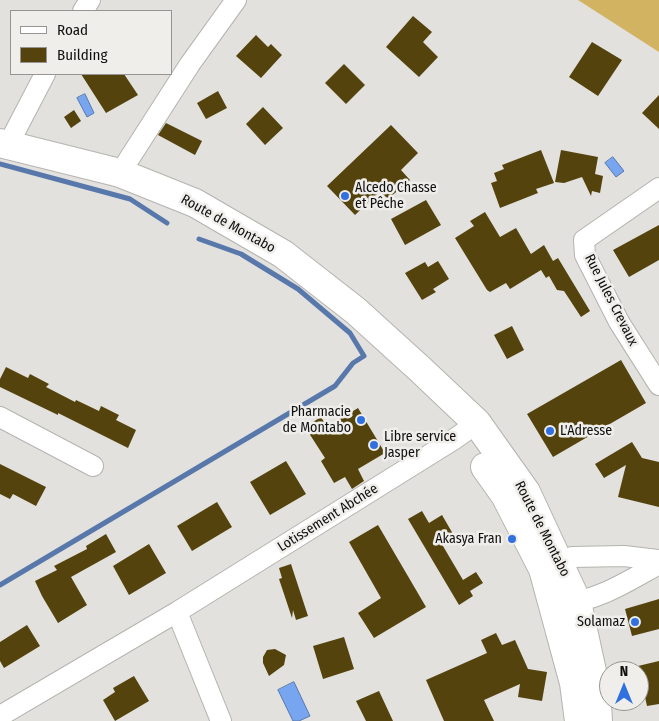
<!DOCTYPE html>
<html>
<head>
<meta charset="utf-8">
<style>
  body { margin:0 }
  #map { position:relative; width:659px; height:721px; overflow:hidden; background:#e2e1dd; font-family:"Fira Sans Condensed",sans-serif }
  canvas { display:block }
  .legend { position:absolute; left:10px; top:10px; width:162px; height:65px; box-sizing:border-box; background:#f0eeeb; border:1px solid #969593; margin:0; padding:6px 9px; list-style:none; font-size:15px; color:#0f0f0e }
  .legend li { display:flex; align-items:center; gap:10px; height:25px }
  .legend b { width:25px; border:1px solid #969593 }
  .north { position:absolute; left:599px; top:661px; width:50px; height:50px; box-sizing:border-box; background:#f0eeeb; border:1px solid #969593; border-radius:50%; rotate:0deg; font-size:14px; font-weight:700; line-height:20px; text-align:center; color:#0f0f0e }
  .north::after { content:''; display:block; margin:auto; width:18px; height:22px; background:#3171df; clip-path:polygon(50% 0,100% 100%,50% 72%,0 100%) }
</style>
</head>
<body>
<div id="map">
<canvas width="659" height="721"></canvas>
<ul class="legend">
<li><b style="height:6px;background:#fff"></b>Road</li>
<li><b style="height:14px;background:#54430d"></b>Building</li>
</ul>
<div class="north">N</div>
</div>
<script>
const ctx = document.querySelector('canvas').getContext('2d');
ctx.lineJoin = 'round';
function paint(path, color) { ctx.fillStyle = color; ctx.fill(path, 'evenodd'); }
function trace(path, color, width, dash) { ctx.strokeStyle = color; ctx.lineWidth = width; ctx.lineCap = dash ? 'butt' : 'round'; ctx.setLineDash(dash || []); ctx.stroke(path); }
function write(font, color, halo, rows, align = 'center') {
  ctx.font = font + ' "Fira Sans Condensed",sans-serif'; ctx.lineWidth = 5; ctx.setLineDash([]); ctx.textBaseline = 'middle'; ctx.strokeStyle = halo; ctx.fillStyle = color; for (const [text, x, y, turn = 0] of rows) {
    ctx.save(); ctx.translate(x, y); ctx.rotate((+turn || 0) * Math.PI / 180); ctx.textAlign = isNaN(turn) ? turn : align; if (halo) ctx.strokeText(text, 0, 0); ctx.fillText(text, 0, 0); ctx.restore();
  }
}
const green = new Path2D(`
  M578,0h81v52z`);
const water = new Path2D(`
  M85,94l9,19 -7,4 -10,-19z
  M613,157l11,14 -8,6 -11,-14z
  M294,682l16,34 -11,5h-6l-15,-31z`);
const stream = new Path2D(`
  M0,164l130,35 37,24
  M0,585l335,-199 18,-23 11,-7 -14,-23 -52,-44 -57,-35 -42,-15`);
const building = new Path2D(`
  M413,16l19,16 -9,10 15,15 -19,20 -33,-30z
  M256,35l12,12 3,-3 11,11 -21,23 -25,-22z
  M592,42l30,18 -24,36 -29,-19z
  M344,64l21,21 -19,19 -21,-21z
  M81,74h43l14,21 -32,18z
  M218,91l9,17 -21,11 -9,-16z
  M659,95v34l-17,-16z
  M263,107l20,21 -18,17 -19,-21z
  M74,110l7,11 -10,7 -7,-11z
  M166,123l36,18 -7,14 -37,-20z
  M391,125l27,28 -17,17 9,10 -22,19 -8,-8 -25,24 -28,-29z
  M541,150l13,33 -18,6 2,4 -38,15 -9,-25 6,-2 -3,-8 10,-4 -2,-4z
  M561,150l37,7 -3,17 8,2 -3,17 -8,-2 -1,5 -9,-19 -18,6 -9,-1z
  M426,200l15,25 -36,20 -14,-26z
  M485,212l15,25 16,-9 15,26 13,-9 9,16 5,-3 32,53 -9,6 -17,-26 -7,-1 -8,-14 -3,2 -5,-8 -31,19 -4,-6 -16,9 -3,-2 -32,-52 19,-12 -4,-5z
  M659,225v35l-30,17 -16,-27z
  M438,261l11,18 -16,10 3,3 -14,8 -17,-27 20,-11 3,5z
  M512,326l12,24 -17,9 -13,-24z
  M621,360l25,43 -93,54 -26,-43z
  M6,367l22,11 2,-4 19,10 -3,3 29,15 1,-2 23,11 2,-5 18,9 -3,5 20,10 -8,18 -70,-35v2l-58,-28v-8z
  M358,408l27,45 -27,16 6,12 -12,8 -7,-12 -11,6 -13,-22 4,-3 -20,-31 16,-10 6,10z
  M632,442l10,16 17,4v45l-41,-10 8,-32 -22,13 -9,-14z
  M286,461l20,33 -36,21 -20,-33z
  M0,464l46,23 -10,19 -23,-12 -3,5 -10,-5z
  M217,502l15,25 -40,24 -15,-25z
  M422,511l7,12 13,-8 11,19 -13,7 23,39 13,-8 7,11 -13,8 3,5 -14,9 -51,-86z
  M378,525l48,82 -52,31 -16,-25 23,-15 -32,-56z
  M106,534l10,18 -45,25 16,28 -29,18 -16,-27 -7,-15 22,-11 -3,-4 33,-17 -1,-3z
  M149,544l17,29 -37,22 -16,-29z
  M291,564l17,52 -12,4 -3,-10 -1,8 -13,-39 3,-1 -3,-10z
  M659,599v30l-27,7 -7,-27z
  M27,625l13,21 -36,22 -4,-7v-19z
  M496,633l6,12 13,-5 13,29 19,3 -5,29 -24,-4 2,-13 -36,16 10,21h-50l-18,-41 61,-27 -6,-13z
  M344,637l10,32 -31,10 -10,-33z
  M275,649l11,6 -2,10 -15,11 -6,-13v-6l4,-7z
  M659,661v43l-12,2 -9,-40z
  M134,676l15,25 -34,20 -12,-21 12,-8 -2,-4z
  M379,691l14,30h-27l-10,-20z`);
const minor = new Path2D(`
  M83,11l7,-11
  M8,145l37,-71
  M120,173l70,-109 46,-64
  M659,188l-75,52 1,15 34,67 40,63
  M0,417l93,49
  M546,568l26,-11 52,-1 35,4
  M565,603c33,-2 65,-23 94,-39
  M177,612l44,109
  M0,716l177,-104 276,-172 24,-17`);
const secondary = new Path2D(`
  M0,143l120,30 75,30 88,51 73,57 65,59 56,53 49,69 51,110 19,88 2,31
  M485,467l20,28 38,74 31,114 5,38`);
const markers = [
  [345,196,5,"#3171df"],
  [361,420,5,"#3171df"],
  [550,431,5,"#3171df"],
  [374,445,5,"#3171df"],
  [512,539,5,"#3171df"],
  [635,622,5,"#3171df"]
];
const poiNames = [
  ["Alcedo Chasse",355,188],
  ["et Pêche",355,204],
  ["Pharmacie",351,412,"right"],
  ["de Montabo",351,428,"right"],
  ["L'Adresse",560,431],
  ["Libre service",384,437],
  ["Jasper",384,453],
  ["Akasya Fran",502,539,"right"],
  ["Solamaz",625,622,"right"]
];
const streetNames = [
  ["Route de Montabo",228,224,29],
  ["Rue Jules Crevaux",611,300,63],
  ["Lotissement Abchée",328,518,-32],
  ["Route de Montabo",542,529,63]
];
paint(green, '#d1b361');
paint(water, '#78a5f0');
trace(water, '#5878ac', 1);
trace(stream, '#5878ac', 5);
paint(building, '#54430d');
trace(minor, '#b4b3b0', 22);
trace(secondary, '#b4b3b0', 30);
trace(minor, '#fff', 20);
trace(secondary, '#fff', 28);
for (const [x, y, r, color] of markers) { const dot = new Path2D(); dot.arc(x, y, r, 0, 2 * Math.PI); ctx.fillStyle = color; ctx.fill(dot); trace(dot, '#f0eeeb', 2); }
write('14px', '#0f0f0e', '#f0eeeb', poiNames, 'left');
write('14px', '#0f0f0e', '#f0eeeb', streetNames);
</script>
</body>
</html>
